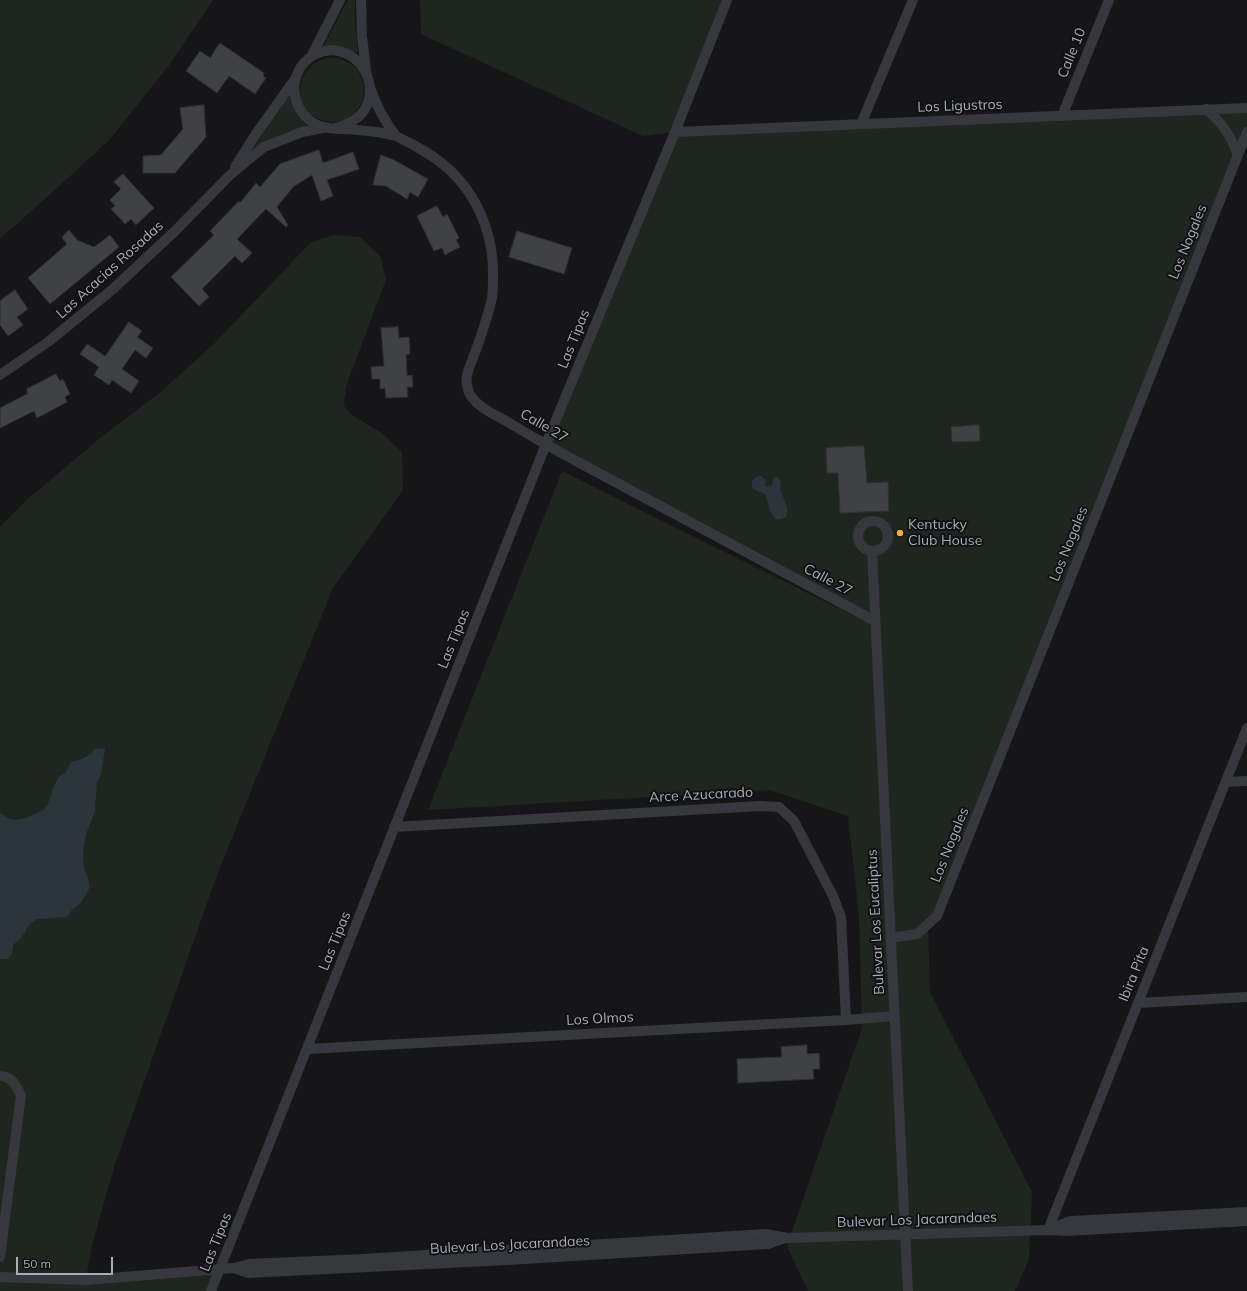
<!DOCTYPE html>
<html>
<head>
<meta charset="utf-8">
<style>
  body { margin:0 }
  #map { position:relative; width:1247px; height:1291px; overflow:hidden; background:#161618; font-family:Mulish,sans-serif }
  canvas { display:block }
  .scale { position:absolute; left:16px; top:1257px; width:97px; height:18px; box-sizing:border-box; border:2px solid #a8adb8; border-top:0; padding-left:5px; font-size:12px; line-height:14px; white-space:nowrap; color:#a8adb8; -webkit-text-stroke:3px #111113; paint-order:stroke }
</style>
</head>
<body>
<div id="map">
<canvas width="1247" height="1291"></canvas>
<div class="scale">50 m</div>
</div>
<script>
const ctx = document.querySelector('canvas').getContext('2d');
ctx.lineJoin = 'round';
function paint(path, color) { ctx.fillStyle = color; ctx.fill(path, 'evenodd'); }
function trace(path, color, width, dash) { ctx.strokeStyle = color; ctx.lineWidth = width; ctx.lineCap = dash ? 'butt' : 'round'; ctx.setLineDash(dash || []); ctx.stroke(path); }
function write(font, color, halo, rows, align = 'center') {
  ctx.font = font + ' Mulish,sans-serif'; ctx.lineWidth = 4; ctx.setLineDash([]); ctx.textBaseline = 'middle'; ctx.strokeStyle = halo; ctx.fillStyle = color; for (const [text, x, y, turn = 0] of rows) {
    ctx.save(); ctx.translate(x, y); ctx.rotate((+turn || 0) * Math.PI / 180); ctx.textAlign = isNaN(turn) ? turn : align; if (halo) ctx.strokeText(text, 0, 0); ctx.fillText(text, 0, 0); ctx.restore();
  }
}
const green = new Path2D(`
  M0,0h213l-43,64 -60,75 -33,31 -77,69z
  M348,0h7v19l3,34 -9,-3 -27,-2z
  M420,0h307l-52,132 572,-24v24l-310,784 -9,9 2,67 102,200 -3,67 -14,32h-207l-21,-45 75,-218 -3,-112 -11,-100 -78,-26 -342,20 134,-339 306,152 -322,-179 128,-312 -31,4 -222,-102z
  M300 90a32 32 0 1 1 64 0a32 32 0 1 1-64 0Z
  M288,97l3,1c2,11 9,20 17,29 -21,2 -38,12 -56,23z
  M333,235l27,2 21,20 5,23 -39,104 -3,17 1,7 7,7 31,19 19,18 1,38 -70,98 -116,287 -102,289 -23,81 -6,34 134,-10 -9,22h-211v-764l28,-28 72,-61 58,-44 56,-50 96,-101z`);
const water = new Path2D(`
  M758,476h4l3,4 1,7 6,-2 1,-5 2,-3 4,1c2,4 1,8 2,13 2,9 8,15 6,25 -17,12 -17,-12 -22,-22l-12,-5c-3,-6 -1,-10 5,-13z
  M105,748l-4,27 -4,7 -2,29 -9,23 -3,19 1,15 4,9 2,10 -9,16 -9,7 -5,7 -30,2 -8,6 -7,12 -9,8 -1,9 -5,5h-7v-146l10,6 5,1 11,-2 18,-8 4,-6 6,-18 5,-9 7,-5 5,-10 10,-3 11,-5 1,-5z`);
const building = new Path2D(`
  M220,43l44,30 -1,3 3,2 -11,16 -26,-18 -12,17 -31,-22 14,-20 10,7z
  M204,105l2,32 -31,36h-32v-17l18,-1 22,-26 -3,-21z
  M319,150l4,13 30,-11 6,17 -32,11 6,16 -12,5 -9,-26 -19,12 -16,20 11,18 -2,2 -20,-18 -29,30 15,14 -10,10 -7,-7 -33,33 7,8 -10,9 -28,-29 43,-42 -4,-4 29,-30 1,2 16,-20 4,4 20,-23z
  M381,155l13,5 34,19 -10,18 -8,-5 -3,7 -21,-13 -13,-1z
  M123,174l31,34 -18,17 -5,-6 -6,5 -14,-15 4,-3 -5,-6 11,-11 -7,-7z
  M437,206l6,11 4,-3 12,24 -3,2 4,7 -15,8 -3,-7 -8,3 -17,-35z
  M69,230l8,10 17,7 16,-12 9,12 -69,57 -22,-26 39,-34 -5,-6z
  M517,231l55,17 -8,26 -55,-17z
  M15,290l13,19 -11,8 6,8 -15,11 -8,-11v-24z
  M129,322l13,9 -5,6 16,11 -7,10 -11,-8 -13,19 17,12 -8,12 -19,-13 -3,5 -15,-10 5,-8 -19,-13 7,-10 18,12z
  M398,327l1,11 10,-1 1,17 -4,1 1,21 5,-1 1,12h-6l1,10 -22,1 -1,-10 -5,1v-10h-8l-1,-12 13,-1 -3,-38z
  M56,374l4,7 3,-2 7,15 -5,3 2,5 -30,16 -3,-7 -34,17v-20l27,-14v-5z
  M979,425l1,16 -28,1 -1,-15z
  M864,446l3,37 21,-1 1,29 -49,2 -2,-40h-11l-1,-25z
  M807,1045v9l12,-1 1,16h-7l1,10 -76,4 -1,-24 45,-2 -1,-10z`);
const street = new Path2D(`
  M361,0l1,36 4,34
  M311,57l29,-57
  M371,90c6,17 14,32 25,46
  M1206,109c17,15 24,25 32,46
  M1062,116l47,-116
  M861,124l52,-124
  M336,128c12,-4 24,-9 30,-21 14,-27 -11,-62 -41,-56 -35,8 -41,51 -13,71 13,9 30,6 46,8 12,1 26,2 38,6 4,2 9,5 14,7 20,11 36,21 51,39 22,26 33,61 32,95 0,7 0,14 -1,21 -4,18 -10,35 -16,52 -3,8 -7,17 -9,25 -1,6 0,16 4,21 8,12 23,18 35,25 23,14 46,27 70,40 100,53 200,106 299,160
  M675,132l572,-24
  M235,167l21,-33 39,-55
  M0,375l48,-33 65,-53 62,-58 55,-56 34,-28 38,-15 21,-4
  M858 536a15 15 0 1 1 30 0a15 15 0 1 1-30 0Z
  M872,551l36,740
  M1226,782l21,-1
  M394,827l366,-21 19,1 15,14 39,75 8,21 5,103
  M891,938l26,-4 20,-18 310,-784
  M1138,1003l109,-6
  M307,1049l539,-29 48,-4
  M0,1076c12,0 16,10 21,19l-21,162
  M1052,1228l19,-7 176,-9
  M1048,1230l199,-502
  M234,1268l14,5 260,-13 260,-16 17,-6
  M0,1277l86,3 148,-12 15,-4 114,-5 403,-25 21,4 261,-8 18,1 181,-10
  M211,1291l335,-847 129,-312 52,-132`);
const markers = [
  [900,533,4,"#f2b134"]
];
const streetNames = [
  ["Calle 10",1072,53,-68],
  ["Los Ligustros",960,106,-2],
  ["Los Nogales",1188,242,-68],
  ["Las Acacias Rosadas",110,270,-42],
  ["Las Tipas",574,339,-68],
  ["Calle 27",544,426,30],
  ["Los Nogales",1069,544,-68],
  ["Calle 27",828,580,28],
  ["Las Tipas",454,639,-68],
  ["Arce Azucarado",701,795,-3],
  ["Los Nogales",950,845,-68],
  ["Bulevar Los Eucaliptus",876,922,-93],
  ["Las Tipas",335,941,-68],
  ["Ibira Pita",1134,974,-68],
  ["Los Olmos",600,1019,-3],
  ["Bulevar Los Jacarandaes",917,1220,-2],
  ["Las Tipas",216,1242,-68],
  ["Bulevar Los Jacarandaes",510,1245,-3]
];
const poiNames = [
  ["Kentucky",908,525],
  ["Club House",908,541]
];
paint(green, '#1e261f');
paint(water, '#2c353c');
paint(building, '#404145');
trace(building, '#303034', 1);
trace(street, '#37383d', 10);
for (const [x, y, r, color] of markers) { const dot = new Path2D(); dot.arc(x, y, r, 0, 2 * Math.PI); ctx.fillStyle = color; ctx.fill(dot); trace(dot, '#111113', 1.5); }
write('14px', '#a8adb8', '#111113', streetNames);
write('14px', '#a8adb8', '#111113', poiNames, 'left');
</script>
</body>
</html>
